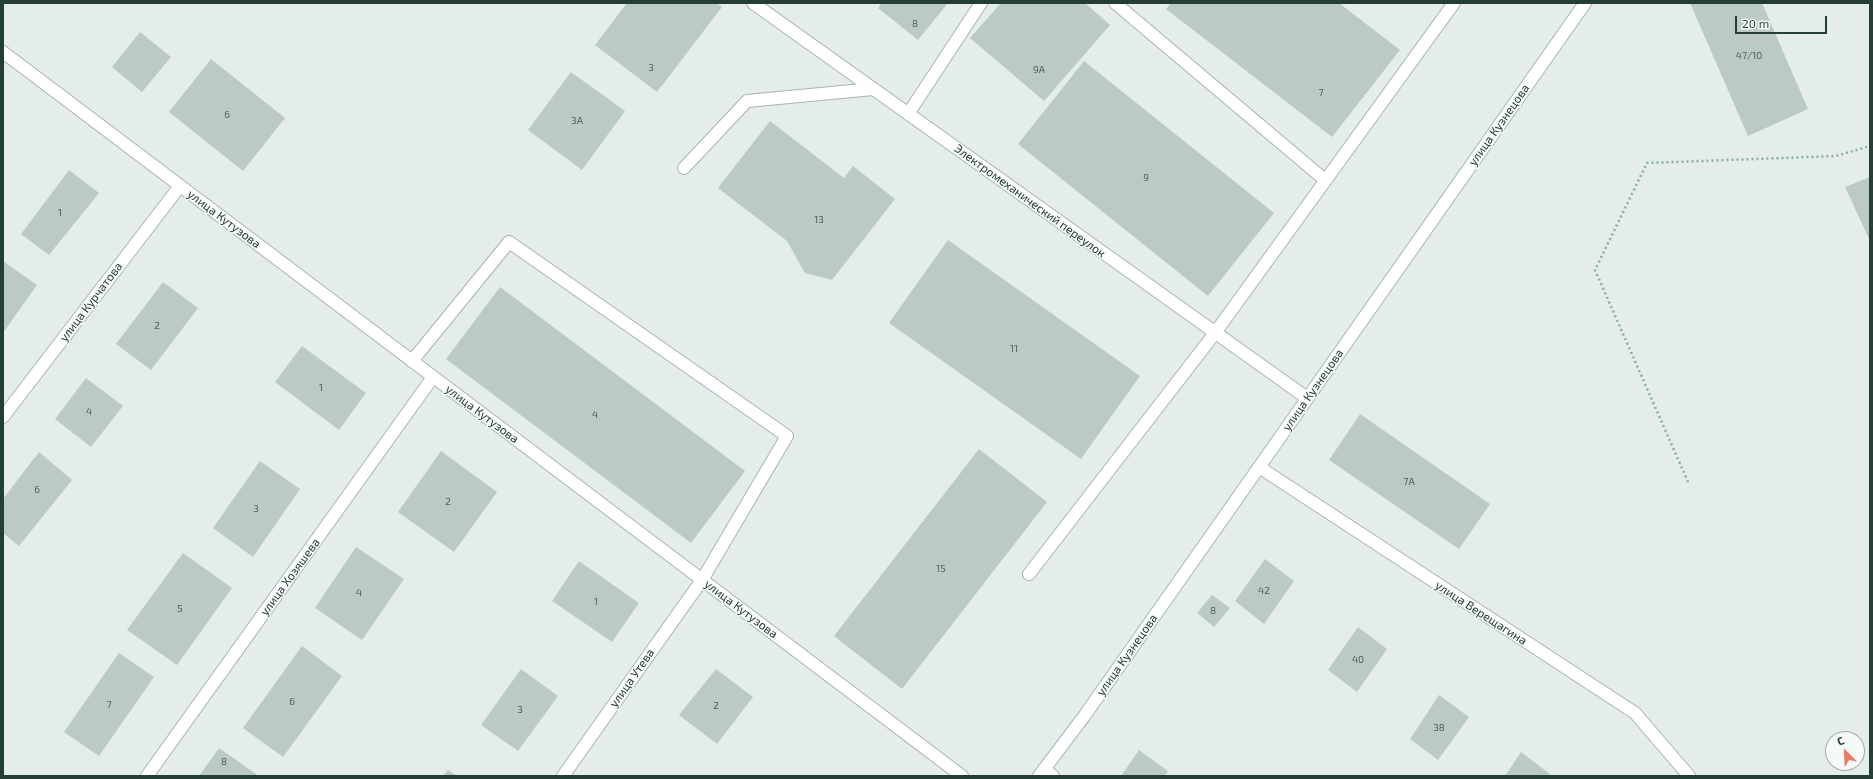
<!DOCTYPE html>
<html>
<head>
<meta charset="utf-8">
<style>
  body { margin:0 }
  #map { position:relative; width:1873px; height:779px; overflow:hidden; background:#e4ede8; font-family:"Exo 2",sans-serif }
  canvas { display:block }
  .frame { position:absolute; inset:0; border:4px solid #243e35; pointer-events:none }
  .north { position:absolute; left:1825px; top:731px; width:40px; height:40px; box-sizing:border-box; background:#f5f9f7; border:1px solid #a1aea9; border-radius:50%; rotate:336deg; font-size:11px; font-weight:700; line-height:16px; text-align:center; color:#243e35 }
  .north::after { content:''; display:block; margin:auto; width:14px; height:18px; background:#ea7b65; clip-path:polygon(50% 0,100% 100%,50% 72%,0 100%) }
  .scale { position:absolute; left:1735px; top:16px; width:92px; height:18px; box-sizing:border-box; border:2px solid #243e35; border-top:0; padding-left:5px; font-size:12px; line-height:14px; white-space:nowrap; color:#243e35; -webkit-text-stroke:3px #f5f9f7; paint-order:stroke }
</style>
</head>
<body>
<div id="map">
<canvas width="1873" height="779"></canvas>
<div class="frame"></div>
<div class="north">С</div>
<div class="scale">20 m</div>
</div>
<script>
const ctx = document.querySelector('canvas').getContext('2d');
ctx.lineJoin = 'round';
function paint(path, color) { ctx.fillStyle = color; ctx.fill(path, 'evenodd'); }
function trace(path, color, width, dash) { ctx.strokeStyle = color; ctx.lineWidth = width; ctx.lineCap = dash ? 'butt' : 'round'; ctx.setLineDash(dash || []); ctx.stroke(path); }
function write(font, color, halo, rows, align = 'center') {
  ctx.font = font + ' "Exo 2",sans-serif'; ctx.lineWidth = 3; ctx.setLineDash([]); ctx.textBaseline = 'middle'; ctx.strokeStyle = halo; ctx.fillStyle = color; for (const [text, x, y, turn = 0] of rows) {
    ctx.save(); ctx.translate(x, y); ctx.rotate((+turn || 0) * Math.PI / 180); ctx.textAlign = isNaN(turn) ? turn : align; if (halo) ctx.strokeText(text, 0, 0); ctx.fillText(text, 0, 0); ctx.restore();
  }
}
const building = new Path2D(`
  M627,3h89l6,4 -65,85 -62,-47z
  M882,3h66l-30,37 -40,-32z
  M1001,3h84l25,22 -66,76 -74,-63z
  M1171,3h168l61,47 -68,87 -166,-128z
  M1690,3h72l46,106 -60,27z
  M140,32l31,25 -29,35 -30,-25z
  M211,59l74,59 -42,53 -74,-59z
  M1084,61l190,152 -66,83 -190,-152z
  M571,72l54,39 -43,59 -54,-40z
  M770,121l74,57 9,-12 42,33 -63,81 -27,-7 -18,-32 -69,-53z
  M69,170l30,23 -50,62 -28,-21z
  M1870,177v64l-25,-54z
  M948,240l192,136 -59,83 -192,-136z
  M3,261l34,24 -34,48z
  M163,282l35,26 -47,62 -35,-26z
  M500,287l245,184 -54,72 -245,-184z
  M302,346l64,47 -27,37 -64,-48z
  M86,378l37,28 -32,41 -36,-28z
  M1360,414l130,90 -31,45 -130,-89z
  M979,449l68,53 -145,187 -68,-53z
  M441,451l56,41 -43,60 -56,-40z
  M39,452l33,28 -53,66 -16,-13v-34z
  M260,461l40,28 -47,68 -40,-29z
  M356,547l48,32 -42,61 -47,-32z
  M183,553l49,35 -55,77 -50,-35z
  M1265,559l29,22 -30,43 -29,-23z
  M579,561l60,42 -27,39 -60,-41z
  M1212,595l18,13 -16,19 -17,-14z
  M1358,627l29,22 -30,43 -29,-22z
  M302,646l40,30 -59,81 -40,-29z
  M119,653l35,24 -55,79 -35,-24z
  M521,669l37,27 -40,55 -37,-26z
  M716,669l37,28 -36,47 -38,-29z
  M1439,695l30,22 -31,43 -28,-21z
  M219,748l40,28h-60z
  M1139,750l29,21 -3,5h-44z
  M1521,752l29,22 -2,2h-43z
  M448,770l9,6h-14z`);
const path = new Path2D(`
  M1688,482l-93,-212 52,-107 189,-7 34,-10`);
const service = new Path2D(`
  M753,3l554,395
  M1115,3l210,177
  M908,114l73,-111
  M684,168l63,-67 126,-12
  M412,361l97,-119 278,194 -85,144
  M1029,574l186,-241 239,-330`);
const minor = new Path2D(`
  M3,52l959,724
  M3,417l177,-231
  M1259,467l376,246 54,63
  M1044,769l9,7
  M147,776l286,-399
  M563,776l139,-196`);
const secondary = new Path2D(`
  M1039,776l46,-61 500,-712`);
const numberNames = [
  ["8",915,24],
  ["47/10",1749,56],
  ["3",651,68],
  ["9А",1039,70],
  ["7",1321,93],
  ["6",227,115],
  ["3А",577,121],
  ["9",1146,178],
  ["1",60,213],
  ["13",819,220],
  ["2",157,326],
  ["11",1014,349],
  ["1",321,388],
  ["4",89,412],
  ["4",595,415],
  ["7А",1409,482],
  ["6",37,490],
  ["2",448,502],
  ["3",256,509],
  ["15",941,569],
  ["42",1264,591],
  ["4",359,593],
  ["1",596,602],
  ["5",180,609],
  ["8",1213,611],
  ["40",1358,660],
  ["6",292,702],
  ["7",109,705],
  ["2",716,706],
  ["3",520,710],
  ["38",1439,728],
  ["8",224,762]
];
const streetNames = [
  ["улица Кузнецова",1499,125,-55],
  ["Электромеханический переулок",1030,201,36],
  ["улица Кутузова",224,219,37],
  ["улица Курчатова",91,302,-53],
  ["улица Кузнецова",1313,390,-55],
  ["улица Кутузова",482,414,37],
  ["улица Хозяшева",290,577,-54],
  ["улица Кутузова",741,609,37],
  ["улица Верещагина",1481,613,33],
  ["улица Кузнецова",1127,655,-55],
  ["улица Утева",632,678,-55]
];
paint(building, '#bccac4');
trace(service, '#a7b5af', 14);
trace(minor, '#a7b5af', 14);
trace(secondary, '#a3b8af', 14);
trace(path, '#86af9f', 2.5, [2, 3]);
trace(service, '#fff', 12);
trace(minor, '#fff', 12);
trace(secondary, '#fff', 12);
write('10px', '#4a6159', null, numberNames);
write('12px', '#243e35', '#f5f9f7', streetNames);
</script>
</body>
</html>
